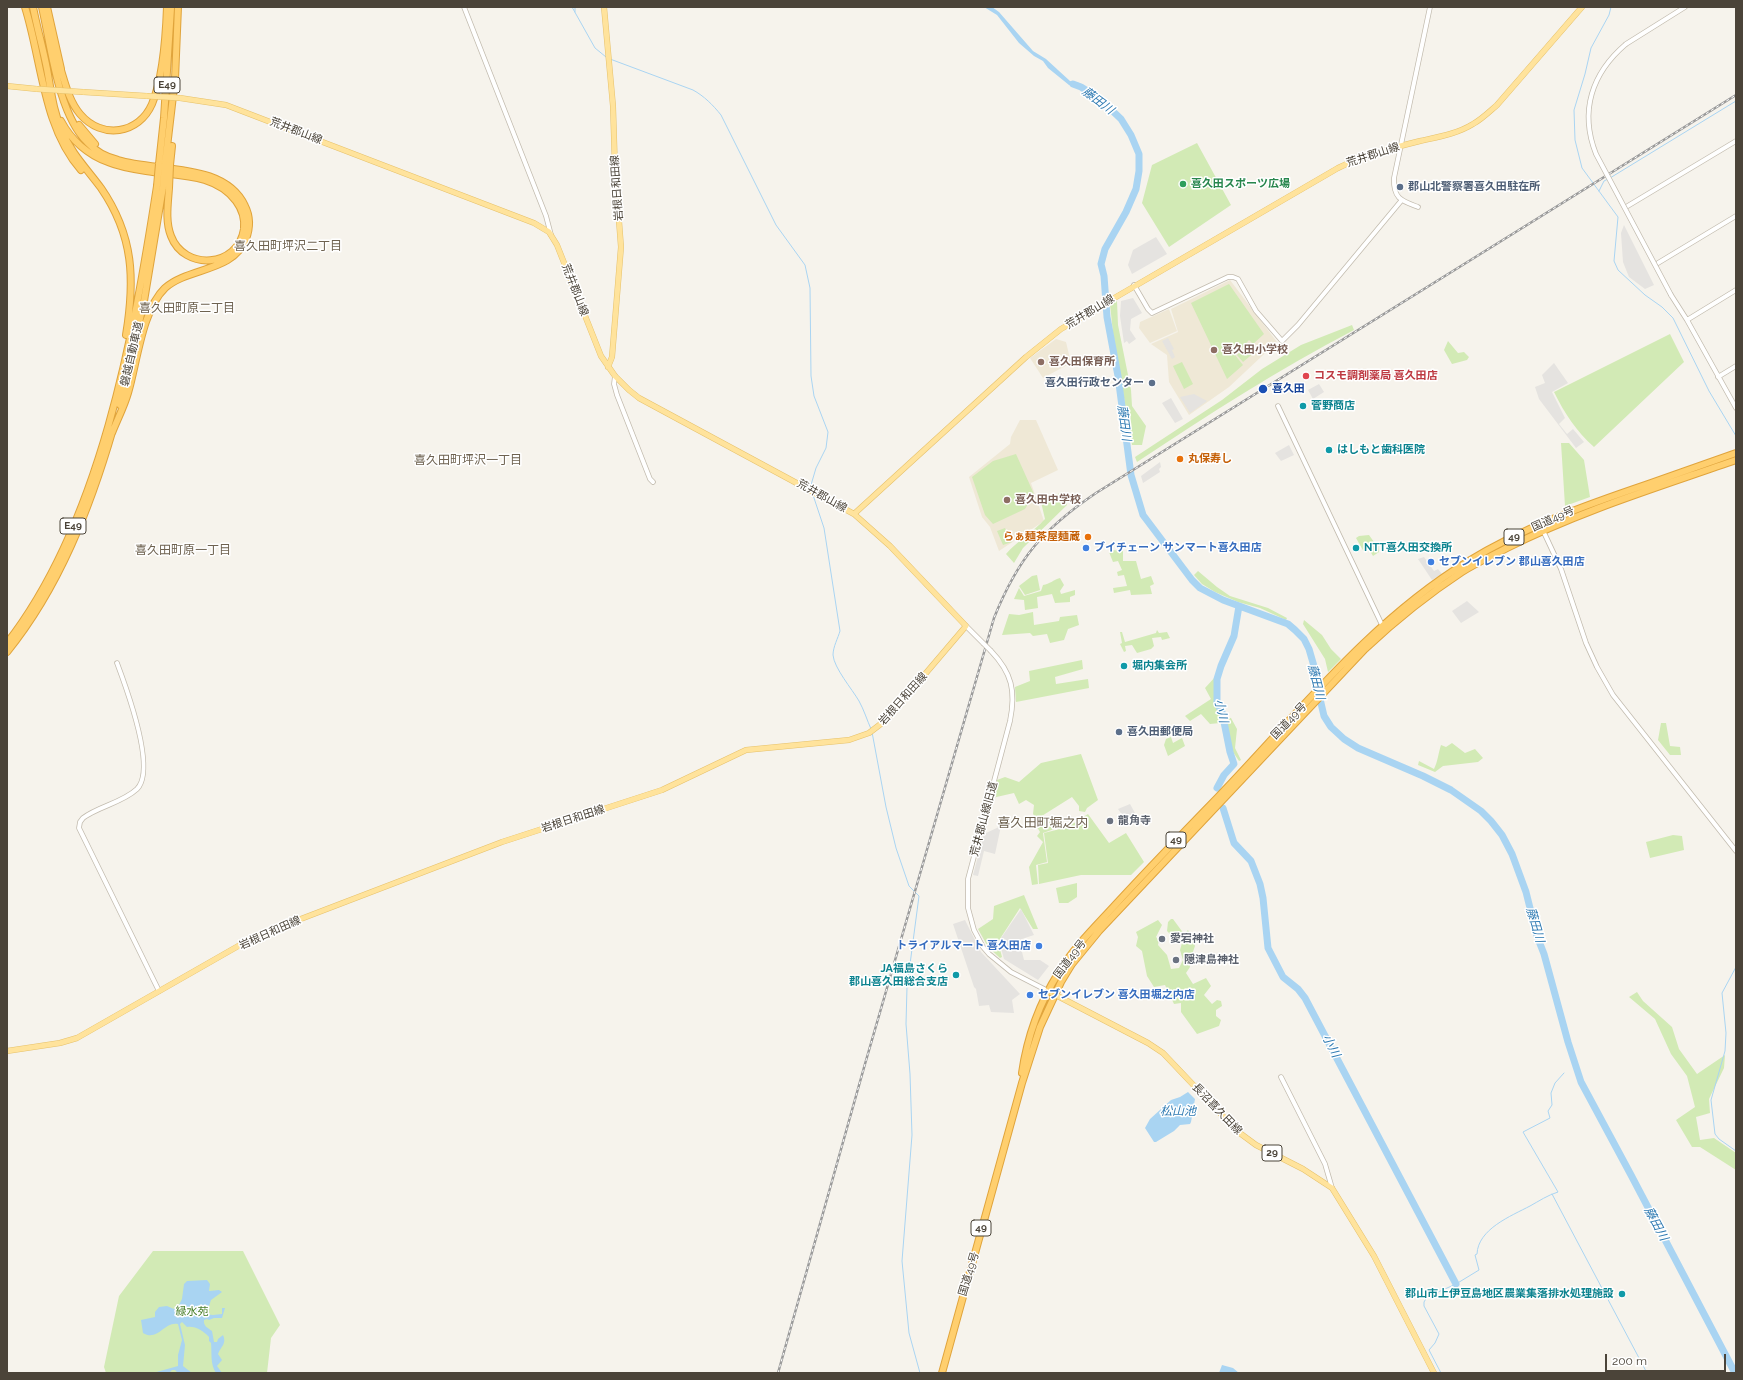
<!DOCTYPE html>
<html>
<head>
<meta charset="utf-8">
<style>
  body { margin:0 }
  #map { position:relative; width:1743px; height:1380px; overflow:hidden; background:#f6f3ec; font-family:Raleway,sans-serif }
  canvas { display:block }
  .frame { position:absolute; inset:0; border:8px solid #4b4439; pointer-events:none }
  .scale { position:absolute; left:1605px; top:1354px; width:121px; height:18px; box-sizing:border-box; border:2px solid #4b4439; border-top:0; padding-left:5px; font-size:12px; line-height:14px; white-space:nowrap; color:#4b4439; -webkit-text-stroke:3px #fff; paint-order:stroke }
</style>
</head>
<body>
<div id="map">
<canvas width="1743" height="1380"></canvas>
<div class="frame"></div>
<div class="scale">200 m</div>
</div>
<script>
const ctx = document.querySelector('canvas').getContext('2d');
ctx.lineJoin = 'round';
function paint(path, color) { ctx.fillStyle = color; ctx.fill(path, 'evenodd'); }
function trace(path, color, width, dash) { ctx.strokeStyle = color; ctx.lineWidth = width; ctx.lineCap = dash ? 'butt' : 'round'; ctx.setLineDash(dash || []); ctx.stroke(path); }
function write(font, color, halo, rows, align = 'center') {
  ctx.font = font + ' Raleway,"Noto Sans JP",sans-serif'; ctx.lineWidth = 3; ctx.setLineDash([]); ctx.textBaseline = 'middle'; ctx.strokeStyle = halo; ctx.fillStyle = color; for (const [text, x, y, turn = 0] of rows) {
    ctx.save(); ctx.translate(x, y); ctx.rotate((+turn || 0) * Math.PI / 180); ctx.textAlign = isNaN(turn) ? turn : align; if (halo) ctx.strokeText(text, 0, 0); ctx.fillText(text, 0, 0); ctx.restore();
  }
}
const education = new Path2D(`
  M1230,280l47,62 -48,45 -40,28 -20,-33 -2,-27 -16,-11 27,-12 -7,-23z
  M1169,309l8,22 -27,12 -11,-15 1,-6z
  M1056,339l10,3 5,21 -28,15 -13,-20z
  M1020,420h16l22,50 -27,13 13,38 -45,30 -9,-24 -8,-10 -13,-40 41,-33 1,-7z`);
const green = new Path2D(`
  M1197,143l34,62 -62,42 -27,-44 10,-38z
  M1229,284l35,50 -11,10 -4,-4 -14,15 8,10 -16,14 -36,-76z
  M1117,301l1,24 13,65 1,16 14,20 -4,19h-10l-19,-112 -3,-29z
  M1352,325l2,5c-75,39 -146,85 -217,132l-2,-5 87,-57 40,-31 39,-24z
  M1670,334l14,28 -90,85c-18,-16 -29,-33 -40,-55z
  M1448,341l10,12 6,-1 5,5 -2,3 -15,4 -8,-14z
  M1250,343l6,8 -13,11 -6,-7z
  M1182,362l11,22 -9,5 -11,-23z
  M1561,443h8l15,17 6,37 -25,9z
  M1016,454l18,40 -9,15 -32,15 -8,-9 -13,-38 21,-16z
  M1062,492l5,13 -44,43 -9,15 -8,-9c11,-13 27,-22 39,-35l-4,-17z
  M1005,528l7,14 -9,3 -6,-14z
  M1369,535l5,7 4,2 1,8 -6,4 -3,-5 -6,1 -8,-14 3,-2z
  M1112,550l11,1v10h13l5,18 10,-3 3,8 -4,2 2,8 -21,1 -1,-5 -16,3 -1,-5 14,-2 -3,-11 -6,1 -1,-4 5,-2 -4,-9 -5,1 -4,-10z
  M1198,571l19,16 13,9 38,12 19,10 -1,2 -26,-12 -22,-6 -23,-10 -13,-8 -8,-9z
  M1037,575l3,15 -15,5 -6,-9 13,-10z
  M1060,578l4,7 -4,6 1,3 14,-4v5l-5,2v5l-15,1 -3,-9 -15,3 1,11 -13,2 -1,-10 -10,-1 5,-11 5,8 17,-5 2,-6c7,-1 10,-5 17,-7z
  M1033,612l1,13 25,-4 1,-4 17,-2 2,10 -11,4 -4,11 -14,3 -3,-9 -14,2 -3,-3 -28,2 7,-21 10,1z
  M1304,620l18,15 9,14 10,10 -13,13 -3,-13 -22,-35z
  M1157,630l2,3 8,-1 3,6 -8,2 -1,-3 -9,1 2,8 -3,3 -14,4 -5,-8 -7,1 1,5 -2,1 -4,-8 2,-1 -2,-11h2l3,10 31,-9z
  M1082,660l1,9 -28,8 1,7 32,-5 1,9 -73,14 -1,-15 15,-6 -1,-10z
  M1216,676c-3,17 1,29 5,45l-1,2 -10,1 -9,-10 -11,7 -5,-5 26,-17 -6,-11z
  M1225,717l6,1 6,11 -2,19 6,12 -2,1 -8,-12z
  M1661,723h5l4,23 10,1 1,8h-11l-12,-15z
  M1171,737l2,6 9,-5 3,8 -17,10 -4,-11 2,-6z
  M1452,743l13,10 10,-4 8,9 -5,4 -35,4 -8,6 -17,-7 1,-4 15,8c4,-8 4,-15 7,-24l5,2z
  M1081,754l17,46 -11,8 -2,4 -6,-1v-5l-7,-9 -35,22 -4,-5 1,-9 -8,-5 -7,4 -5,-11 -22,5 5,-18 8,-3 14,5 22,-19z
  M1088,814l21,29 17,-10 18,29 -13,13h-50l-42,9 -1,-19 10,-2 -4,-30 24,-6z
  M1043,817l5,9 2,-5 5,-2 2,9 -14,5 4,29 -11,3 2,19 -6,1 -3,-18 14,-25 -6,-6 3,-4 -6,-10z
  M1673,835l9,1 2,14 -34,8 -4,-16z
  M1077,883v14l-9,6h-9l-3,-15z
  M1024,895l14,34h-5l-13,-21 -22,34 4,15 -2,1 -12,-11 -10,-18 15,-10 1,-13z
  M1171,919h2l11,15 4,-4 7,16 -6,17 1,4 -4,6 7,11 13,-6 5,8 -7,9 8,9 5,-4 4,1 1,5 -6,4v6l5,4 -2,6 -22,8 -16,-22v-9l-7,1 -9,-19 -11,2 -7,-11 -5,-25 -6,-5 2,-9 -2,-5 22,-12 4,5 -6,12 3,3 -1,5 9,10 4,14 8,-1 4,-8 -3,-10 2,-7 -6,-3 -9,-9 1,-9z
  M1637,992l6,9 29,26 7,22 18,25 28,-19 -1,13 -15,31 1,14 -14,4 4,23 14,-2 22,15v17l-36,-23h-8l-16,-27 19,-13 -8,-31 -16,-22 -16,-35 -26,-22z
  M153,1251h90l37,74 -9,13 -4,35h-161l-2,-6 15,-71z`);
const parking = new Path2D(`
  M1624,225l30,60 -9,4 -16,-12 -6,-15 -2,-29z
  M1156,237l11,17 -35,20 -4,-9 5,-15z
  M1133,298l9,15 -11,6 -1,11 6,9 -7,5 -2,-3 -3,2 -4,-27 1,-15z
  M1168,338l6,11 -2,1 3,7 -3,2 -10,-18z
  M1554,363l14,20 -16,9 13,26 -6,6 8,10 6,-5 11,13 -8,6 -37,-49 -4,-12 10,-4 -3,-8z
  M1319,384l5,8 -11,7 -5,-9z
  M1194,394l13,7 -17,12 -10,-16z
  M1171,398l12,21 -8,4 -13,-20z
  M1289,445l5,10 -13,6 -6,-8z
  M1160,462l1,5 -2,2 1,3 -17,11 -2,-7z
  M1424,557l10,14 4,-2 4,5 -10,6 -14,-21z
  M1467,601l12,11 -18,11 -9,-12z
  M1130,804l5,9 -10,6 -7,-10z
  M1001,826l-6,28 -11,-3 -6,25 -5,-1 11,-41z
  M1021,909l13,26 -15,5 5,20h16l9,6 -11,14 -34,-21 -5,-18z
  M965,920l16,32 39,42 -8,6 2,13 -23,-1 -2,-7 -10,1 -3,-17 -2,-2 -21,-63z`);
const water = new Path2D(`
  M984,7h8l7,5 34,39 13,8 24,22 9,2 3,4 -13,-2 -21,-17 -5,-7 -9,-5 -15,-13 -22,-28z
  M1188,1092l7,7 -4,23 -1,2 -10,1 -6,6 -18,11h-2l-9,-14 5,-9 21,-19 9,-3z
  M187,1281l20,-1 3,4 -1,7 10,-1 3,2 -11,8 -2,6 -7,3 2,5 9,1 9,-1v-6h3l-3,10h-8l-5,2 -2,-1 -3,1c-1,6 4,8 8,11l2,11h3l1,-3 5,-4c4,9 -2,11 -5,19l4,6 -5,6 5,7h-6c-6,-9 -4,-20 -5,-30l-2,-2v-4c-6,-6 -13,-11 -22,-10l-5,-5 -2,2 5,21 -2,21 9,7h-14l-3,-3h-3l-3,3h-16l25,-7v-11l4,-15 -4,-16c-14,-3 -20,18 -35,9l-2,-13 14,-3v-5l4,-5 8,-1 7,3 4,-2 4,-8 2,-15z
  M1222,1365l11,3 6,5h-20z`);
const stream = new Path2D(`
  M572,7l23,41 11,9
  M1611,7l-2,8 -18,33 -6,26 -11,36 1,30 7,28 36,49 -4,44 4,9 27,25 17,12 11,11 36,73 27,45
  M575,12v-5
  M610,59l83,31c11,6 20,15 28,25l55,110 29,40 5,23 1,88 3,20 14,36 -2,16 -10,20 -5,17
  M1610,178l126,-77
  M1599,191l5,-10 4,-2
  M813,495l11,33 16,103c-2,7 -7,16 -7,24 1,13 19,34 26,46 5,9 8,19 12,28
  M872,732l14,75 10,41 13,38 10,10 -12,91 -1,37 4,50 2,61 -10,126 7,72 11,40
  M1736,967l-14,26 4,40 -1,18 -14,49 4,34 4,5 17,12
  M1552,1194l95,179
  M1441,1373l-12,-23 6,-7 4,-9 -15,-28v-4l3,-5 29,-13 23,-14 -4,-15 2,-1c1,-25 34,-38 53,-48 9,-5 18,-11 28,-14l-35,-60 27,-14 -2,-7 4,-6 -1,-12 4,-10 9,-10`);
const river = new Path2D(`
  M1073,84l8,3 19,12 21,20 10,16 8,19v17l-3,18 -10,23 -21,37 -4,15 3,12 3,41 11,59 13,99 12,40 49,65 8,8 23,12 65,24 7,6 9,9 5,10 9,31v10l6,26 7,11 13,12 14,9 65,28 28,14 30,21 10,10 11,14 10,19 14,38 11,44 7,18 24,88 13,40 50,93 104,198
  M1217,788l7,-13 10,-11 -4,-12 -8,-40 -5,-9v-24l4,-13 13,-30 5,-30
  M1223,808l11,35 17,18 9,23 3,14 5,50 15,29 15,12 7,9 151,286`);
const minor = new Path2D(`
  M464,7l82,209 5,19
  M1626,44l59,-37
  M1418,207c-16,-6 -25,-8 -24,-29l36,-171
  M1626,207l110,-66
  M1658,263l78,-47
  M1134,285l14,24 4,4 76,-36h5l5,2 18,32 26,30 16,-16 103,-124
  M1671,295l16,25 49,88
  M1687,320l49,-30
  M615,376l-1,8 3,11 33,84 3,3
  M1718,377l18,-11
  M1278,406l105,221
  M1540,524l21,45 25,74 11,24 16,28 123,156
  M966,626l17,17
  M991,651c21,22 25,40 19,70l-42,158v29l6,22 9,17 6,7 22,18 37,19
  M117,663c9,24 40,106 20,126 -15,14 -38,17 -54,29l-3,4 -1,6 80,163
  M1281,1077l44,87 7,24`);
const major = new Path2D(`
  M604,7l9,99 2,63 6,78 -9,110 -4,10
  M7,86l30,3
  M83,92l64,4
  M854,514l172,-157 35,-28 277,-161c26,-13 54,-20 82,-27 18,-4 37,-7 53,-17 9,-5 16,-12 24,-19l85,-98
  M1048,991l100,52 15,10 74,78 19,14 47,24 29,19 42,68 60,117
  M7,1051l53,-8 17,-5 163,-93 32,-15 230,-88 160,-52 84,-40 103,-10 20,-7 17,-13 80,-94 -76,-80 -36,-32 -215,-116 -10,-8 -14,-14 -14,-20 -44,-111 -8,-13 -15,-9 -308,-118 -46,-7`);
const highway = new Path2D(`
  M25,7c17,54 18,120 56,163
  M33,7c4,21 10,41 14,62 4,21 6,42 15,62 9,22 25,38 39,57 33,48 34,92 25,147
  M42,7c9,39 16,106 45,135 8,9 19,15 31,18 39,12 107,2 127,46 5,10 5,22 1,33 -13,33 -57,28 -81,49 -23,22 -28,75 -37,105 -4,14 -11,27 -16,40
  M47,7l14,62
  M60,67c5,16 9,34 20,47 22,26 59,20 72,-10 11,-26 14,-69 15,-97
  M61,121c10,19 27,34 47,41 12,5 25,7 38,9 31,5 69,2 90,30 6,8 9,18 8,28 -6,39 -60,42 -73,7 -6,-15 -3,-33 -2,-48
  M79,125l16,19
  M159,164l5,-46 7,-110
  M165,164l10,-85 3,-72
  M170,165l2,-19
  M120,405l24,-104 19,-114
  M7,643c94,-121 127,-308 150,-457
  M7,652c52,-64 83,-144 106,-223
  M1022,1073c5,-35 18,-71 37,-101 15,-25 37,-46 57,-68 33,-36 67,-71 102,-107 79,-82 151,-175 249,-235 57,-35 119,-57 181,-78 29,-10 59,-21 88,-31
  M942,1373l80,-290 18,-56 21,-45 11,-18 27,-33 266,-282c30,-28 62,-54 97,-77 14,-9 30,-16 45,-24 73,-37 152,-61 229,-88`);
const rail = new Path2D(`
  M778,1373l87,-309 129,-446c24,-60 49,-89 102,-125l640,-398`);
const minorBridge = new Path2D(`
  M1626,44c-34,29 -47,67 -30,110l75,141
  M983,643l8,8`);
const majorBridge = new Path2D(`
  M37,89l46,3
  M147,96l33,2`);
const highwayBridge = new Path2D(`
  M157,186l2,-22
  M163,187l2,-23
  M169,188l1,-23`);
const markers = [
  [1183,184,4,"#2e9e5b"],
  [1400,187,4,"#5c6f8a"],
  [1214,350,4,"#8d6e63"],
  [1041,362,4,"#8d6e63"],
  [1306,376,4,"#e0444e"],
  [1152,383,4,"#5c6f8a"],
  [1263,389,5,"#1a4fb4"],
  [1303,406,4,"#0f9aa8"],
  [1329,450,4,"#0f9aa8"],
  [1180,459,4,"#e8710a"],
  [1007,500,4,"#8d6e63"],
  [1088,537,4,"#e8710a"],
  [1086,548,4,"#3f7fe0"],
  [1356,548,4,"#0f9aa8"],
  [1431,562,4,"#3f7fe0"],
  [1124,666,4,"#0f9aa8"],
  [1119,732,4,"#5c6f8a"],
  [1110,821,4,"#6b7280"],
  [1162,939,4,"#6b7280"],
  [1039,946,4,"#3f7fe0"],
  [1176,960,4,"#6b7280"],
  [956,975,4,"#0f9aa8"],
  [1030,995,4,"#3f7fe0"],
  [1622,1294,4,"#0f9aa8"]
];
const shields = [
  [167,85,26],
  [73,526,26],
  [1514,537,20],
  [1176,840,20],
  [1272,1153,20],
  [981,1228,20]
];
const shieldNames = [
  ["E49",167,85],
  ["E49",73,526],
  ["49",1514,537],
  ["49",1176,840],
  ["29",1272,1153],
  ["49",981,1228]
];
const streetNames = [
  ["荒井郡山線",296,131,21],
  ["荒井郡山線",1373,155,-18],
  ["岩根日和田線",617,188,-94],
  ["荒井郡山線",575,290,69],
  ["荒井郡山線",1090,312,-31],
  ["磐越自動車道",132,354,-77],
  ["荒井郡山線",822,496,29],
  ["国道49号",1553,519,-24],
  ["岩根日和田線",903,699,-48],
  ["国道49号",1289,721,-46],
  ["岩根日和田線",573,819,-18],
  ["荒井郡山線旧道",984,819,-75],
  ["岩根日和田線",270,933,-24],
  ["国道49号",1070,959,-53],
  ["長沼喜久田線",1217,1109,46],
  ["国道49号",969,1274,-73]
];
const leisureNames = [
  ["喜久田スポーツ広場",1191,184]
];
const serviceNames = [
  ["郡山北警察署喜久田駐在所",1408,187],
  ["喜久田行政センター",1144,383,"right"],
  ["喜久田郵便局",1127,732]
];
const educationNames = [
  ["喜久田小学校",1222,350],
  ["喜久田保育所",1049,362],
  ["喜久田中学校",1015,500]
];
const healthNames = [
  ["コスモ調剤薬局 喜久田店",1314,376]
];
const transitNames = [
  ["喜久田",1272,389]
];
const cultureNames = [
  ["菅野商店",1311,406],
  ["はしもと歯科医院",1337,450],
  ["NTT喜久田交換所",1364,548],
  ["堀内集会所",1132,666],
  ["JA福島さくら",948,969,"right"],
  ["郡山喜久田総合支店",948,982,"right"],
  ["郡山市上伊豆島地区農業集落排水処理施設",1614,1294,"right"]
];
const foodNames = [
  ["丸保寿し",1188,459],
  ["らぁ麺茶屋麺蔵",1080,537,"right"]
];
const shopNames = [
  ["ブイチェーン サンマート喜久田店",1094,548],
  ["セブンイレブン 郡山喜久田店",1439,562],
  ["トライアルマート 喜久田店",1031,946,"right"],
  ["セブンイレブン 喜久田堀之内店",1038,995]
];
const worshipNames = [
  ["龍角寺",1118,821],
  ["愛宕神社",1170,939],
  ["隠津島神社",1184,960]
];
const parkNames = [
  ["緑水苑",192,1312]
];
const waterNames = [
  ["藤田川",1098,101,37],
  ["藤田川",1124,423,82],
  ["藤田川",1316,682,76],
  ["小川",1221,711,77],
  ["藤田川",1535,925,74],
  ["小川",1331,1046,62],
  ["松山池",1178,1111],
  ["藤田川",1656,1224,62]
];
const neighbourhoodNames = [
  ["喜久田町坪沢二丁目",288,246],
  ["喜久田町原二丁目",187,308],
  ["喜久田町坪沢一丁目",468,460],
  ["喜久田町原一丁目",183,550]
];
const quarterNames = [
  ["喜久田町堀之内",1043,823]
];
paint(education, '#efe8d6');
paint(green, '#d2eab5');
paint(parking, '#e5e3e0');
paint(water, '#a9d4f2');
trace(stream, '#a9d4f2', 1);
trace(river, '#a9d4f2', 7);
trace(minor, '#c2bbae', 5.5);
trace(major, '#e6c16a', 6);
trace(highway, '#e0a43c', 8);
trace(minor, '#fff', 4);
trace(major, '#ffe39c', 5);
trace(highway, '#ffcf6e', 6);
trace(rail, '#9a9a9a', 2.5);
trace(rail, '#fff', 1, [3]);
trace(minorBridge, '#c2bbae', 5.5, []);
trace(majorBridge, '#e6c16a', 6, []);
trace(highwayBridge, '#e0a43c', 8, []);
trace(minorBridge, '#fff', 4);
trace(majorBridge, '#ffe39c', 5);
trace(highwayBridge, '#ffcf6e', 6);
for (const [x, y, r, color] of markers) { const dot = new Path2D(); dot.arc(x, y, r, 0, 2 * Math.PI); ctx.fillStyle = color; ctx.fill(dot); trace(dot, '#fff', 1.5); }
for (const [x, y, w] of shields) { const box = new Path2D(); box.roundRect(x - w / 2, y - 8, w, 16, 3); ctx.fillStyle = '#fff'; ctx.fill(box); trace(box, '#4b4439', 1); }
write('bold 10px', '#4b4439', null, shieldNames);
write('11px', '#4b4439', '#fff', streetNames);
write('bold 11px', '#27864d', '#fff', leisureNames, 'left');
write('bold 11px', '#4e5e75', '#fff', serviceNames, 'left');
write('bold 11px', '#785e54', '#fff', educationNames, 'left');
write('bold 11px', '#be3a42', '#fff', healthNames, 'left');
write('bold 11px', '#164399', '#fff', transitNames, 'left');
write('bold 11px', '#0d838f', '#fff', cultureNames, 'left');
write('bold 11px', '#c56008', '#fff', foodNames, 'left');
write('bold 11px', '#366cbe', '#fff', shopNames, 'left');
write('bold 11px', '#5b616d', '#fff', worshipNames, 'left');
write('11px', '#4a7f2a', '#fff', parkNames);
write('italic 12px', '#2e7ab2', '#fff', waterNames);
write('12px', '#6e6250', '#fff', neighbourhoodNames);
write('13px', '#6e6250', '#fff', quarterNames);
</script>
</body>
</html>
